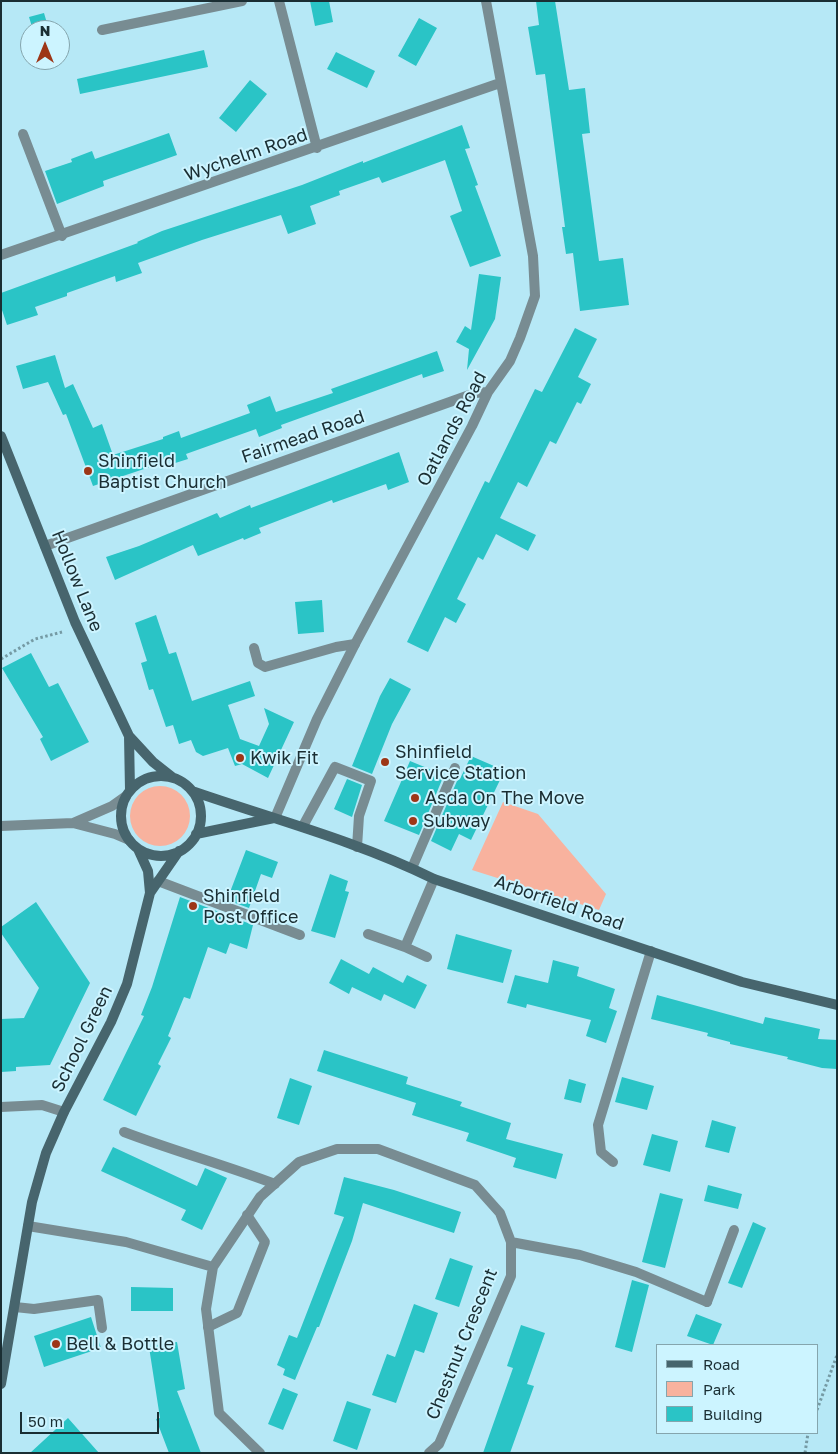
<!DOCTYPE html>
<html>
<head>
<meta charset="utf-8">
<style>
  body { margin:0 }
  #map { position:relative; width:838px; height:1454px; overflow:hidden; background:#b6e8f6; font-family:"Golos Text",sans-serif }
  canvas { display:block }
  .frame { position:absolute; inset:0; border:2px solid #1a2e33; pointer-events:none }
  .legend { position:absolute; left:656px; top:1344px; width:162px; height:90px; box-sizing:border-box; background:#ccf4ff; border:1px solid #85a5ad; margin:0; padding:6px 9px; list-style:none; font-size:15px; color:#1a2e33 }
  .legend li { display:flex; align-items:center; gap:10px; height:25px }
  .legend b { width:25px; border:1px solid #85a5ad }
  .north { position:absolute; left:20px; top:20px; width:50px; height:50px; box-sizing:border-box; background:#ccf4ff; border:1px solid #85a5ad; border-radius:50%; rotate:0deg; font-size:14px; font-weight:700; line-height:20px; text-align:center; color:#1a2e33 }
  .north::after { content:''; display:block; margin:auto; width:18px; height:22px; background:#9d3617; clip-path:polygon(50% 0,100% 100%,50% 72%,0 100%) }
  .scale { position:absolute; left:20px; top:1412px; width:139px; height:22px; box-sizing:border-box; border:2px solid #1a2e33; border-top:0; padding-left:6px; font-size:15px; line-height:18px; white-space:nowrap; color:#1a2e33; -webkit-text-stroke:4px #ccf4ff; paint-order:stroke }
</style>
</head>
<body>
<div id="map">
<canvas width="838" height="1454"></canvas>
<div class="frame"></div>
<ul class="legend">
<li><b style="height:6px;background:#47656d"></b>Road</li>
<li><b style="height:14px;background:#f8b29e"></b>Park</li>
<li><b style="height:14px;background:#2ac4c6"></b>Building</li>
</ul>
<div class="north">N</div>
<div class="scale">50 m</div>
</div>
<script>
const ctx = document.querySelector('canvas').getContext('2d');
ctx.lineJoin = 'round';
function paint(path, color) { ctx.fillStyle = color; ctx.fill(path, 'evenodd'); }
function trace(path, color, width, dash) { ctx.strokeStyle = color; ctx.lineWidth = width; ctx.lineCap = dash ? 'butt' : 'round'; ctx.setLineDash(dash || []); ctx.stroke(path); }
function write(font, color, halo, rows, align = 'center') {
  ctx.font = font + ' "Golos Text",sans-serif'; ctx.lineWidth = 4; ctx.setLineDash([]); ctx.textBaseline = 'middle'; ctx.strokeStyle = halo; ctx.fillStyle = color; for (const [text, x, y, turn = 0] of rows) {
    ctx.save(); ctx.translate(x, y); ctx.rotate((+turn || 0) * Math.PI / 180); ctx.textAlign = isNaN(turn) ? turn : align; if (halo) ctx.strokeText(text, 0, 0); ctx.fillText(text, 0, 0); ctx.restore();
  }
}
const green = new Path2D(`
  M130 816a30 30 0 1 1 60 0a30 30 0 1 1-60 0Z
  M503,802l35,12 68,80 -7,16 -127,-40z`);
const building = new Path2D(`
  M310,1h19l4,21 -18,4z
  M536,1h19l14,89 16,-2 5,45 -8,1 17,127 24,-3 6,47 -49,6 -7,-58 -7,1 -4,-27h3l-20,-153 -9,1 -8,-48 11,-2z
  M44,13l5,17h-16l-4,-13z
  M419,18l18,10 -21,38 -18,-10z
  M204,50l4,17 -128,27 -3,-15z
  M336,52l39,19 -8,17 -40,-19z
  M250,80l17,14 -31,38 -17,-14z
  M462,125l8,23 -5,1 13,36 -3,1 26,70 -31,11 -20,-51 12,-5 -17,-51 -63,23 -3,-6 -40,14 1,4 -30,11 6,18 -28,10 -7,-19 -79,25 -64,23 4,10 -26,9 -1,-6 -48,17v3l-32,11 3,8 -31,10 -6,-18v-14l137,-50 -1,-1 25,-11 140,-46 61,-24v2z
  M169,133l8,22 -74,26 1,5 -47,18 -12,-33 27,-9 -1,-3 21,-8 3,8z
  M479,274l22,3 -6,42 -28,51 2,-21 -13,-7 9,-16 6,4z
  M575,328l22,11 -19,38 13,7 -10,20 -4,-2 -21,42 -6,-3 -23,46 -9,-5 -18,36 36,17 -8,16 -32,-17 -13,26 -5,-3 -21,42 9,5 -10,19 -11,-6 -17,35 -21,-10 78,-161 4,2 46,-94 7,3z
  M437,351l7,20 -21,7 -1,-4 -141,51 1,3 -23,9 -3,-8 -70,25 2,5 -16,5 -1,-4 -78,26 -27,-72 -3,1 -15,-33 -25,7 -7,-23 39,-11 10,33 8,-4 20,44 9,-4 11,31 50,-16v-2l16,-6 2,7 69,-25 -3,-8 23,-9 6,16 57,-19 -2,-4z
  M399,452l10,30 -21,8 -2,-6 -53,19 -1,-3 -73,28 2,5 -17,7 -1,-2 -45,18 -5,-11 -78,35 -9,-23 33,-11 78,-33 3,5 30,-13 1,3z
  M322,600l2,32 -26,2 -3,-32z
  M156,615l13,39 7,-2 16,49 58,-20 5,15 -27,9 12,34 19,7 10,-22 -5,-16 30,14 -26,56 -26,-14 -7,2 -7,-18 -25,8 -7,-4 -5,-12 -12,4 -6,-19 -7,2 -13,-38 -4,1 -8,-27 6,-2 -12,-38z
  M31,653l18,34 9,-4 31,59 -38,19 -11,-22 3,-2 -41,-69z
  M390,678l21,11 -19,35 -20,50 -20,-8 28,-70z
  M471,756l23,10 -4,9 10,5 -29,60 -12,-6 -8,17 -20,-10 26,-60 3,-2z
  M410,761l34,14 -25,60 -35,-14z
  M347,779l15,6 -10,32 -18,-8z
  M246,850l32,12 -6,16 -11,-4 -12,34 -22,-8z
  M330,874l18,7 -3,10 4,1 -14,46 -24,-7z
  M180,897l73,28 -6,24 -17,-6 -4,11 -18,-7 -18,52 -6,-2 -16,39 3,2 -13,26 3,2 -25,50 -33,-16 41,-84 -3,-1 11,-28z
  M36,902l54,81 -40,82 -34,2v4l-15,1v-53l23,-1 15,-30 -38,-55v-6z
  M456,934l56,16 -9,33 -56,-14z
  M341,959l28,15 4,-7 30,16 4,-8 20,10 -12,24 -31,-15 -3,7 -29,-14 -3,7 -20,-11z
  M553,960l26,7 -2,9 38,13 -6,19 8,3 -11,32 -20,-7 5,-16 -64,-16 -1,4 -19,-5 8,-28 33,8z
  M657,995l106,29 2,-7 55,12 -2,10 19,1v29l-15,-1 -35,-9 1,-2 -58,-13v-2l-23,-6 1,-3 -57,-14z
  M324,1050l84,27 -2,7 56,18 -2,4 51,17 -5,16 57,15 -7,25 -43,-12 3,-9 -50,-17 3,-8 -57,-18 4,-12 -99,-32z
  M622,1077l32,9 -7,24 -32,-8z
  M290,1078l22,8 -13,39 -22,-7z
  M569,1079l17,5 -5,19 -17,-4z
  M712,1120l24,7 -7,26 -24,-6z
  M652,1134l26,7 -8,31 -27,-7z
  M113,1147l84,39 8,-18 22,10 -25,52 -21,-10 5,-10 -85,-39z
  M344,1177l50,13 67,22 -7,21 -91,-30 -11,38 -33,86h-2l-22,53 -12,-5 2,-6 -8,-4 12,-30 8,3 47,-121 -10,-3z
  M708,1185l34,9 -4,15 -34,-8z
  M660,1193l23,6 -18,69 -23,-6z
  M753,1222l13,6 -24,60 -14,-5z
  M450,1258l23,8 -14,41 -24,-8z
  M632,1280l17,5 -17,67 -17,-5z
  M131,1287l42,1v23h-42z
  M414,1304l24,9 -14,40 -9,-3 -19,53 -24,-8 15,-41 8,3z
  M696,1314l26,10 -9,21 -26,-9z
  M91,1317l10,31 -57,19 -10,-31z
  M521,1325l24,8 -18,51 7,2 -24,67h-27l30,-85 -6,-2z
  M177,1342l8,47 -8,2 24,62h-32l-13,-34 4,-1 -11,-71z
  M283,1388l15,6 -15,36 -15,-6z
  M347,1401l24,8 -14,41 -24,-9z
  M68,1418l31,35h-69z`);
const path = new Path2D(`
  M1,659l34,-20 27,-7
  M817,1410l20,-55
  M805,1453l3,-20`);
const service = new Path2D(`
  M23,134l39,102
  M254,648l4,15 7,4 71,-20 19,-3
  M303,826l32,-59 36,14 -12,35 -2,31
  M412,868l43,-100
  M158,881l142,54
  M124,1132c50,19 101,33 151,52
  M707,1302l27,-72
  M15,1307l19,2 64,-9 4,28
  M208,1327l29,-14 28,-71 -18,-27`);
const minor = new Path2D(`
  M279,1l38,147
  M102,30l140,-29
  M1,255l499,-172
  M45,546l430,-153 13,-1
  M275,818l42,-99 38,-75 117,-218 16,-34 22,-31 10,-23 15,-42 -2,-40 -47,-255
  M73,823l39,-17 14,-10
  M1,826l72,-3 42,11 14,6
  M368,934l37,13
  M427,957l-22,-10 29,-68
  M1,1107l41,-2 22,7
  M613,1162l-12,-10 -3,-27 53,-174
  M28,1226l98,16 87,25
  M511,1242l69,13 56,17 71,30
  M260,1453l-41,-40 -13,-104 7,-42 47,-70 39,-35 38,-13h41l97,36 25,28 11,29v34l-72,168 -10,9`);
const secondary = new Path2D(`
  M1,436l74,186 54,114 24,26 19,15
  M129,736l1,54
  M121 816a40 40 0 1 1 80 0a40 40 0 1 1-80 0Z
  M192,791c81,28 165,50 242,88l308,103 95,23
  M196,834l78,-16
  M138,849l10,22 2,22
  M1,1384l31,-182 14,-49 18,-41 47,-90 16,-38 23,-91 29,-42`);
const markers = [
  [88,471,5,"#9d3617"],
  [240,758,5,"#9d3617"],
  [385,762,5,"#9d3617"],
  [415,798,5,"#9d3617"],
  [413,821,5,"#9d3617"],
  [193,906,5,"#9d3617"],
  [56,1344,5,"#9d3617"]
];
const streetNames = [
  ["Wychelm Road",246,155,-19],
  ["Oatlands Road",452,429,-62],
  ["Fairmead Road",303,437,-19],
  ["Hollow Lane",77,581,68],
  ["Arborfield Road",559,903,19],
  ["School Green",82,1039,-64],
  ["Chestnut Crescent",462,1344,-68]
];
const poiNames = [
  ["Shinfield",98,461],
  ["Baptist Church",98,482],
  ["Shinfield",395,752],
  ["Service Station",395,773],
  ["Kwik Fit",250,758],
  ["Asda On The Move",425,798],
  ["Subway",423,821],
  ["Shinfield",203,896],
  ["Post Office",203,917],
  ["Bell & Bottle",66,1344]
];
paint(green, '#f8b29e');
paint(building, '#2ac4c6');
trace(path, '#759aa4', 3, [2.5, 2.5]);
trace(service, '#788c92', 10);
trace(minor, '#788c92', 10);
trace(secondary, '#47656d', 10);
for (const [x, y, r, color] of markers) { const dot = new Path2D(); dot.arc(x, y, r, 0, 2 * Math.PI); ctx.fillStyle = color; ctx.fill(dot); trace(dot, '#ccf4ff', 2); }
write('18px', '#1a2e33', '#ccf4ff', streetNames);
write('18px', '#1a2e33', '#ccf4ff', poiNames, 'left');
</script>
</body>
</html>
